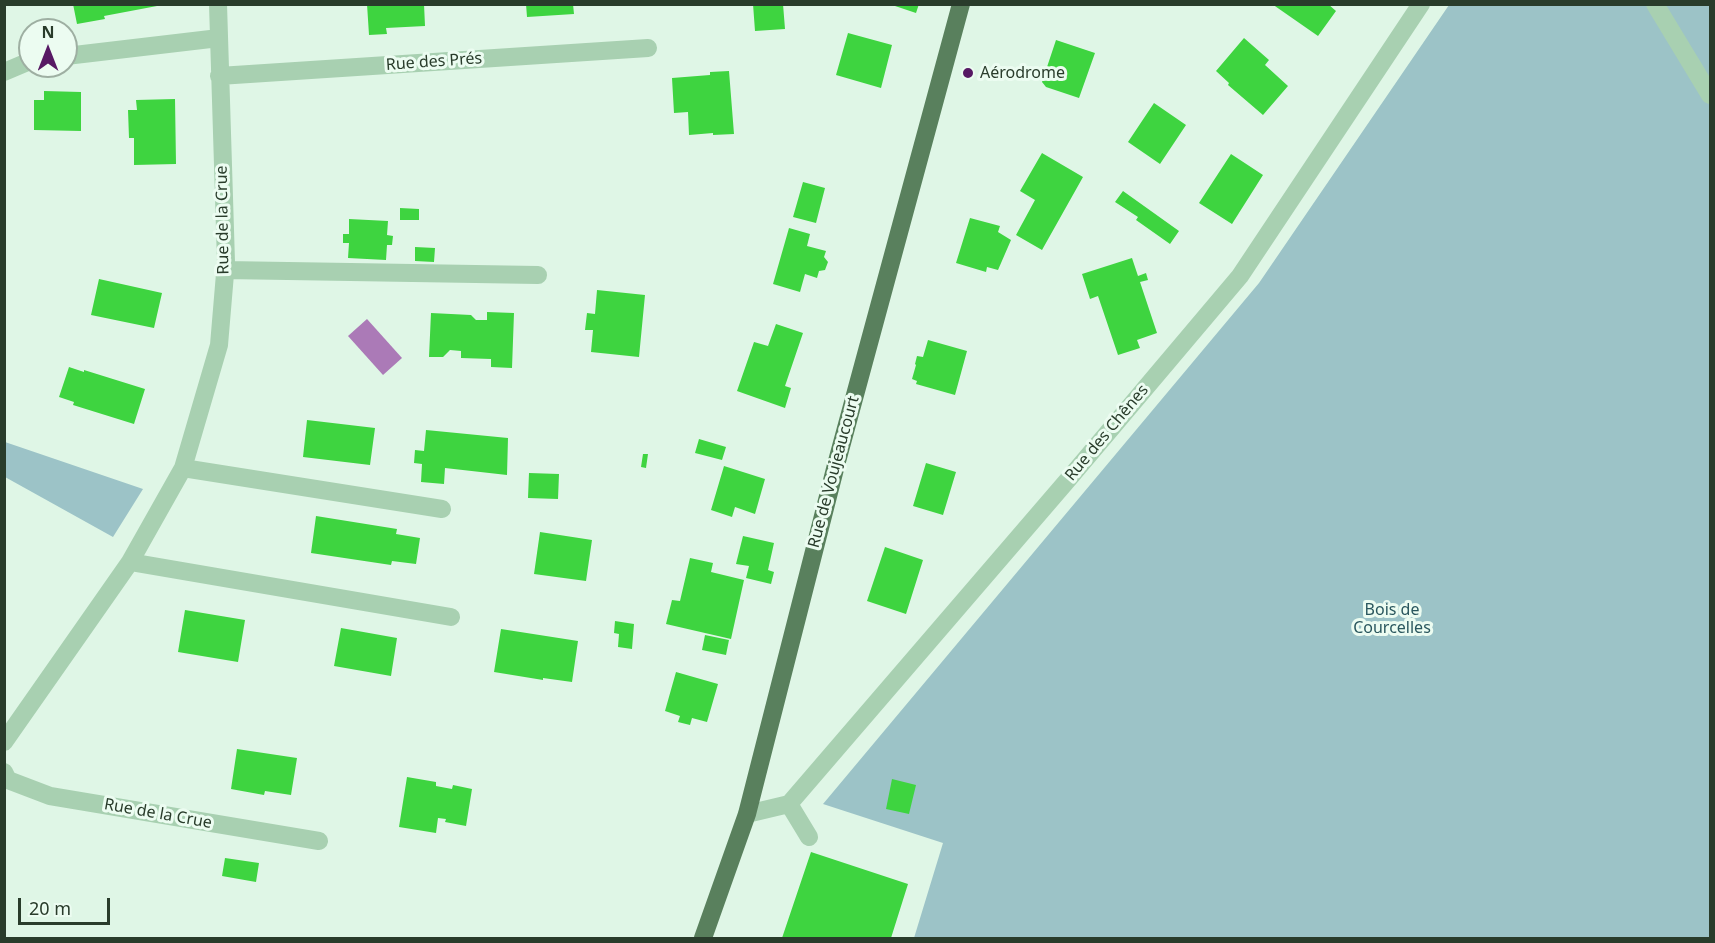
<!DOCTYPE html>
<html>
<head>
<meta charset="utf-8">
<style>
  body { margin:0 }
  #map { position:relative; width:1715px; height:943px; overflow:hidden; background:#dff6e6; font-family:"Noto Sans",sans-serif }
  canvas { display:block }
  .frame { position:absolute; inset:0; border:6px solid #293c2b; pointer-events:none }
  .north { position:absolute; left:18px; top:18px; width:60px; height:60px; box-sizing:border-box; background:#ecfcf1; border:2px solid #9eafa2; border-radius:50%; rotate:0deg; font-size:16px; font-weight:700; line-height:24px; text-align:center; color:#293c2b }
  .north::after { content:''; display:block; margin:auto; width:21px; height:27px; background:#571964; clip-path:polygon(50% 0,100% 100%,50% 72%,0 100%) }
  .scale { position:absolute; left:18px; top:898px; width:92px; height:27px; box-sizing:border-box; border:3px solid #293c2b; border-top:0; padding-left:8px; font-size:18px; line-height:21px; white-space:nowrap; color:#293c2b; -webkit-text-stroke:4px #ecfcf1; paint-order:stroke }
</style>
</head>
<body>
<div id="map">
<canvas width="1715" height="943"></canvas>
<div class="frame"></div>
<div class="north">N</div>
<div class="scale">20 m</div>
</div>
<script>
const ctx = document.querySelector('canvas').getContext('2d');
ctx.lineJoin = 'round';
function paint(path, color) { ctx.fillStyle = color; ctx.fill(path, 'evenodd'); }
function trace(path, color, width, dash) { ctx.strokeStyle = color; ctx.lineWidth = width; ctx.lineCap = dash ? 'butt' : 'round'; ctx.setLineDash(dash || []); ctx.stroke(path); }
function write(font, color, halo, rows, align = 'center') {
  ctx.font = font + ' "Noto Sans",sans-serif'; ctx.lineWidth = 6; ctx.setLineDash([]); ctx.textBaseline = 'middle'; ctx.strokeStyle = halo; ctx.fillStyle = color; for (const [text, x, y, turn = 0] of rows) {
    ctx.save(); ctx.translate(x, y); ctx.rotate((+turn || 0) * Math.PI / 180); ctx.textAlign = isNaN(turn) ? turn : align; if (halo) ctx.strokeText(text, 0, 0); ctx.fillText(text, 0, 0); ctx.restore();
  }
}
const green = new Path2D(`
  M1449,5h261v933h-796l29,-95 -120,-39 436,-521z
  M4,439l1,3 138,47 -30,48 -108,-60z`);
const water = new Path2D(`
  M367,319l35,39 -19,17 -35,-39z`);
const building = new Path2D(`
  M73,4h84v2l-53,10 1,3 -28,5z
  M367,4h57l1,22 -39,2 1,6 -18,1z
  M526,4h47l1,10 -47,3z
  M753,4h30l2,25 -30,2z
  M889,4h30l-3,9z
  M1272,4h56l8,7 -18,25z
  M848,33l44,12 -11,43 -45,-13z
  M1244,38l25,22 -4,5 23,21 -25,29 -35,-30 1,-2 -13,-12z
  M1056,40l39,13 -16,45 -33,-11 -4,-5z
  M729,71l5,63 -21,1v-2l-24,2 -1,-23 -14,1 -2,-35 38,-3v-3z
  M44,91l37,1v39l-47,-1v-30h10z
  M175,99l1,65 -42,1v-27h-5l-1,-28h9l-1,-10z
  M1154,103l32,22 -26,39 -32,-22z
  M1042,153l41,24 -41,73 -26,-15 19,-35 -15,-9z
  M1231,154l32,21 -31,49 -33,-21z
  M803,182l22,6 -9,35 -23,-6z
  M1123,191l56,40 -9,13 -34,-24 2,-3 -23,-15z
  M400,208l19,1v11h-19z
  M970,218l30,8 -2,6 13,8 -13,30 -11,-3 -1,5 -30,-9z
  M349,219l39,2 -1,14 6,1 -1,9h-5l-1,15 -38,-2 1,-15h-6v-9h6z
  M789,228l21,6 -3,12 19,5 -2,6 4,5 -3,8 -6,1 -2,7 -12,-4 -5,18 -27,-8z
  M415,247l20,1 -1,14 -19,-1z
  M1132,258l6,18 8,-3 2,7 -8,2 17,51 -20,7 3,8 -22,7 -20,-59 -8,3 -8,-25z
  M99,279l63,14 -8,35 -63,-13z
  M597,290l48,5 -6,62 -48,-5 2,-22h-8l2,-17 8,1z
  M487,312l27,1 -2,55 -21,-1v-8l-30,-1v-7l-11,-1 -7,7h-14l2,-44 40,2 5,5h11z
  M776,324l27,9 -18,53 6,2 -6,20 -48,-17 17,-49 14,4z
  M928,340l39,11 -12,44 -39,-11 1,-3 -5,-2 4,-14 -1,-1 2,-8 6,1z
  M69,367l15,5v-2l61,19 -11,35 -61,-19 1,-3 -15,-5z
  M307,420l68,8 -5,37 -67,-8z
  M426,430l82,8 -1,37 -62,-7 -1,16 -23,-2 1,-18 -8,-1 1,-13 9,1z
  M699,439l27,8 -4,13 -27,-7z
  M643,454h5l-2,14 -5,-1z
  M926,463l30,9 -13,43 -30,-9z
  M724,466l41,13 -10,35 -20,-7 -3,10 -21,-7z
  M529,473l30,1 -1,25 -30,-1z
  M316,516l81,13 -1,5 24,4 -4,26 -24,-3 -1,4 -80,-12z
  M540,532l52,8 -6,41 -52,-7z
  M743,536l31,7 -6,27 6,2 -3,12 -25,-6 3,-12 -13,-2z
  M885,547l38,13 -17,54 -39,-13z
  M690,558l23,5 -2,9 33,8 -13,59 -65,-15 6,-24 8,1z
  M185,610l60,10 -7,42 -60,-10z
  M615,621l19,3 -2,25 -14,-2 1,-13 -5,-1z
  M341,628l56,10 -6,38 -57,-10z
  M501,629l77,12 -6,41 -29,-4v2l-49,-8z
  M705,635l24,5 -3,15 -24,-5z
  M676,672l42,12 -11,38 -15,-4 -2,7 -12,-3 2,-6 -15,-5z
  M237,749l60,9 -6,37 -26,-4 -1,4 -33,-6z
  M407,777l29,5v4l16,3 1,-4 19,4 -6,37 -21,-4 1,-3 -8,-1 -2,15 -37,-6z
  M892,779l24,6 -7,29 -23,-5z
  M811,852l97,32 -17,54h-109z
  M225,858l34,5 -3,19 -34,-6z`);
const minor = new Path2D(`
  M1655,4l55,91
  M66,56l153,-18
  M4,72l26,-11
  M219,76l429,-28
  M225,270l313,5
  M183,468l259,41
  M130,562l321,55
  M4,742l126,-180 53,-94 36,-123 7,-83 -8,-258
  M4,772l4,8 42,16 269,45
  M789,804l20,33
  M747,814l42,-10 283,-329 168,-199 181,-272`);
const major = new Path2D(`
  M703,938l44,-124 89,-349 125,-461`);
const markers = [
  [968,73,6,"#571964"]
];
const streetNames = [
  ["Rue des Prés",434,62,-4],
  ["Rue de la Crue",223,220,-91],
  ["Rue des Chênes",1107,433,-50],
  ["Rue de Voujeaucourt",834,472,-75],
  ["Rue de la Crue",158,814,10]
];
const poiNames = [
  ["Aérodrome",980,73]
];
const parkNames = [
  ["Bois de",1392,610],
  ["Courcelles",1392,628]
];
paint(green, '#9cc3c7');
paint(water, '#ab7ab7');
paint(building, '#3ed440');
trace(minor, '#a8d0b1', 18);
trace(major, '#59805d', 18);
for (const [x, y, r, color] of markers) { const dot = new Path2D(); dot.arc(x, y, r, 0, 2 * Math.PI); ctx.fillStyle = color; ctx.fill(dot); trace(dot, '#ecfcf1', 2); }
write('16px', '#293c2b', '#ecfcf1', streetNames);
write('16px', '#293c2b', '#ecfcf1', poiNames, 'left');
write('16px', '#2a575e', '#ecfcf1', parkNames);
</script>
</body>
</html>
